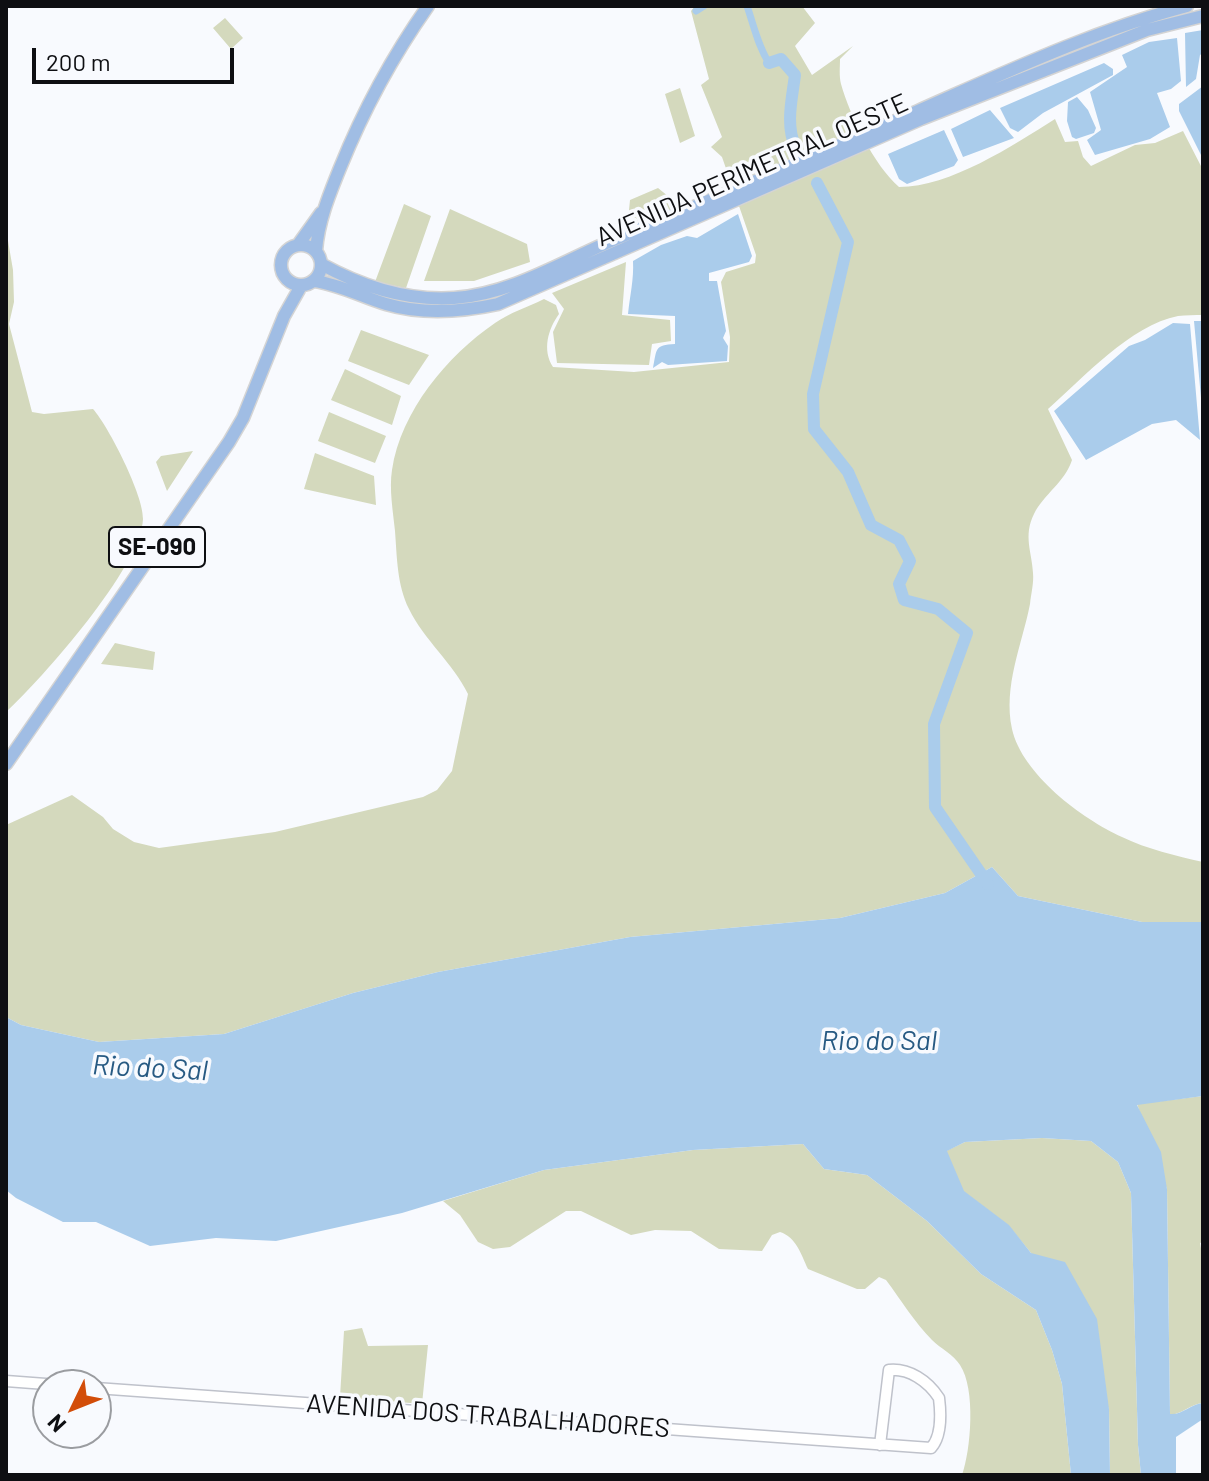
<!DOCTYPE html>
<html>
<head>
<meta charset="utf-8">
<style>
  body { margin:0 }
  #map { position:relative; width:1209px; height:1481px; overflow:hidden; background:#f8fafe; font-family:Barlow,sans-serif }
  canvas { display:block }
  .frame { position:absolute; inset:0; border:8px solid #0e0f12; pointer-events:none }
  .north { position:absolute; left:32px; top:1369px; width:80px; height:80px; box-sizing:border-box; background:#f8fafe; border:2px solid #9a9ca0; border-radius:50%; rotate:227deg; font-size:22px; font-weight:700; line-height:32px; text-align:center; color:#0e0f12 }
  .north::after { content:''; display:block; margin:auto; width:28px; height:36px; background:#d24d09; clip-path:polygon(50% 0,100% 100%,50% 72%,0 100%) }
  .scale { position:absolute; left:32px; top:48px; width:202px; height:36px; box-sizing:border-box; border:4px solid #0e0f12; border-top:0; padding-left:10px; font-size:24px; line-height:28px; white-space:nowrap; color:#0e0f12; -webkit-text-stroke:6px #f8fafe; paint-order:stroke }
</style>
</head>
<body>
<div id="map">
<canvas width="1209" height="1481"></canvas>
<div class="frame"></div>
<div class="north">N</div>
<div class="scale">200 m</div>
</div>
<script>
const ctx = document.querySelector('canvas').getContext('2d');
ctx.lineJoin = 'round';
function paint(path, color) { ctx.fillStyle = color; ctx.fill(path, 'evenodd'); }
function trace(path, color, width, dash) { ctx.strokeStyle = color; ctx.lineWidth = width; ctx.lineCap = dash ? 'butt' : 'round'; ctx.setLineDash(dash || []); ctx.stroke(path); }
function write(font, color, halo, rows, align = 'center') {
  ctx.font = font + ' Barlow,sans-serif'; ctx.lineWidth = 7; ctx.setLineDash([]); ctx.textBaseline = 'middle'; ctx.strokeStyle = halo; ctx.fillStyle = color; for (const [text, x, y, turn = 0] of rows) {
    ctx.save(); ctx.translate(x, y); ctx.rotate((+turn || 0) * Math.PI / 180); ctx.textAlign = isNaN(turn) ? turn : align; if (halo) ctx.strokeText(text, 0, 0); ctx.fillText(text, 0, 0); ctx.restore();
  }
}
const green = new Path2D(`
  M695,6h107l13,17 -20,23 17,29 41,-29 -13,13c0,8 -1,17 1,25 9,32 33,81 58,103 51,0 113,-41 156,-68l10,23 13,-1 5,16 8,9 44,-21 20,-2 28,-12 20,39v145c-8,0 -17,0 -25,1 -47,9 -95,62 -130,93l24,51c-7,22 -28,34 -38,54 -11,22 -2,38 -1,59 1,10 -2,21 -3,31 -8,41 -27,82 -18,125 10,45 70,90 110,108 25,12 54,19 81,25v60h-61l-124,-26 -26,-29 -47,26 -105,25 -210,19 -192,35 -85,21 -129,41 -125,8 -78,-17 -15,-8v-192l66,-30 31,22 10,12 21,13 25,6 116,-16 148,-35 14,-7 15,-19 16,-77c-15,-31 -44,-54 -59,-85 -12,-24 -12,-52 -14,-78 -2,-20 -6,-42 -3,-61 9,-59 55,-114 103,-147 14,-10 33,-16 49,-24l12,6 3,9c-11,15 -17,36 -6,53l81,5 95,-10 1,-25 -9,-55 5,-10 29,-9 1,-8 -34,-98 -11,-10 11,-10 -21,-52 8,-6 -18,-68z
  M225,18l18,20 -12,11 -18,-21z
  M680,88l15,48 -15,7 -15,-49z
  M658,188l21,17 -65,30 -3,-10 17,-5 2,-20z
  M404,204l27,12 -25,72 -31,-6z
  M450,209l77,35 3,18 -56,19h-50z
  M6,229l7,41 1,32 -5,22 23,88 12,2 49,-5c16,18 51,87 50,110 -2,48 -101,160 -137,193z
  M626,262l-4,53 48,5 1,21 -19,3 -3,21 -92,-2 -4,-31 11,-23 -12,-16z
  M361,330l68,25 -20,30 -61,-24z
  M345,369l56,27 -9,29 -61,-25z
  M329,412l57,24 -11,27 -57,-22z
  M193,451l-26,40 -11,-29 5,-6z
  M315,453l59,23 2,29 -72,-16z
  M115,643l40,9 -2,18 -52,-6z
  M1203,1096v146l-3,1 3,16v144c-13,1 -20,11 -33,12l-3,-226 -30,-85z
  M1042,1138l49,3 27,21 13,31 7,252 3,30h-31l-1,-66 -78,-156 -23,-28 -45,-34 -17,-40 19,-9z
  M803,1144l21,25 43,6 60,46 54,53 55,36 16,40 10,34 9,91h-109c9,-25 14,-86 -2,-110 -6,-10 -20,-17 -28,-25 -17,-17 -31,-40 -46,-60l-7,-3 -14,12h-8l-49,-20c-7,-15 -12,-32 -28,-37l-8,3 -10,16 -43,-2 -28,-18 -36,-1 -24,5 -50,-24h-15l-56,36 -17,2 -15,-7 -18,-27 -17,-14 101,-31 149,-20z
  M362,1328l6,18 60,-1 -6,59 -82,-7 4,-66z`);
const water = new Path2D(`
  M1203,30v23l-3,2 -4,24 -10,8 -1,-54z
  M1177,38l4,43 -10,8 -14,4 13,34 -20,12 -55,16 -8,-15 14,-10 -11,-38 37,-25 -5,-12 27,-13z
  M1104,63l9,6v6l-70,38 -25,19 -8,-4 -10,-20z
  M1203,86v73l-24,-48v-7z
  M1077,97l11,13 8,18 -2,5 -18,6 -4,-2 -5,-16 1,-19z
  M990,110l24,28 -51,19 -12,-28z
  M944,130l14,30 -4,6 -47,18 -8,-5 -11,-25z
  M738,214l14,42 -3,6 -40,11v8h8l9,50 -3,7 5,8 -1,15 -59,4 -6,-3 -9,6c4,-19 1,-23 22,-24v-28l-47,-2c2,-19 6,-35 5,-53l28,-16 26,-9 10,2z
  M1194,321h9v99z
  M1173,323l17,1 10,116 -24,-20 -24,4 -66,36 -32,-49 75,-65 16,-6z
  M992,867l26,29 124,26h61v174l-66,9 24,47 6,37 3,225c13,1 20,-10 33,-11v16l-27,18v38h-35l-3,-30 -7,-252 -13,-31 -27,-21 -49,-3 -77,4 -18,9 17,40 45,34 22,28 34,9 32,57 12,90 1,66h-39l-9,-91 -10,-34 -16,-40 -55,-36 -54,-53 -60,-46 -43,-6 -21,-25 -110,6 -149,20 -142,43 -126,28 -60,-3 -66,8 -54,-24h-33l-47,-24 -10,-8v-173l15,8 78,17 125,-8 129,-41 85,-21 192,-35 210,-19 105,-25z`);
const canal = new Path2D(`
  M747,6c7,20 11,40 22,57
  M696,11l8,-5`);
const river = new Path2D(`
  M769,63l12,-4 14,16c-3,24 -10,51 1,73
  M817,183l31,59 -35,152 1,35 34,43 23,53 28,15 11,21 -11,23 5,16 34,9 29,24 -33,91 1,83 53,77`);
const minor = new Path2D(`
  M6,1381l53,4
  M96,1388l835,60c11,-12 10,-34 8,-50 -11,-17 -30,-30 -50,-28l-9,75`);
const major = new Path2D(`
  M281 265a20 20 0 1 1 40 0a20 20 0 1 1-40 0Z
  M298,245l23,-32
  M316,251c2,-29 13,-56 24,-83 23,-57 52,-111 88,-162
  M321,264c40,22 87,37 133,34 60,-4 114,-40 169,-62 99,-40 197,-82 295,-125 88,-39 175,-80 269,-105
  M314,281c25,3 48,16 72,23 37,11 75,8 112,0l423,-185 226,-89 56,-14
  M6,764l223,-322 14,-24 41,-102 17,-30`);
const shields = [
  [157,547,96]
];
const shieldNames = [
  ["SE-090",157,547]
];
const streetNames = [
  ["AVENIDA PERIMETRAL OESTE",752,170,-24],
  ["AVENIDA DOS TRABALHADORES",488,1416,4]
];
const waterNames = [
  ["Rio do Sal",879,1041],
  ["Rio do Sal",150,1068,3]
];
paint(green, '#d4d9bd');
paint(water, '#aacceb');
trace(canal, '#aacceb', 7);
trace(river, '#aacceb', 12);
trace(minor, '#bfc2cb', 13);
trace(major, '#d4d4d4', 15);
trace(minor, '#fff', 10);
trace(major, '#a0bde4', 12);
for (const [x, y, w] of shields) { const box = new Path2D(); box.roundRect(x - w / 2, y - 20, w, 40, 6); ctx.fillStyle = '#f8fafe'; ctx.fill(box); trace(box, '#0e0f12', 2); }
write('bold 24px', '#0e0f12', null, shieldNames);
write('26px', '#0e0f12', '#f8fafe', streetNames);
write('italic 28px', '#275a83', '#f8fafe', waterNames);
</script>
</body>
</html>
